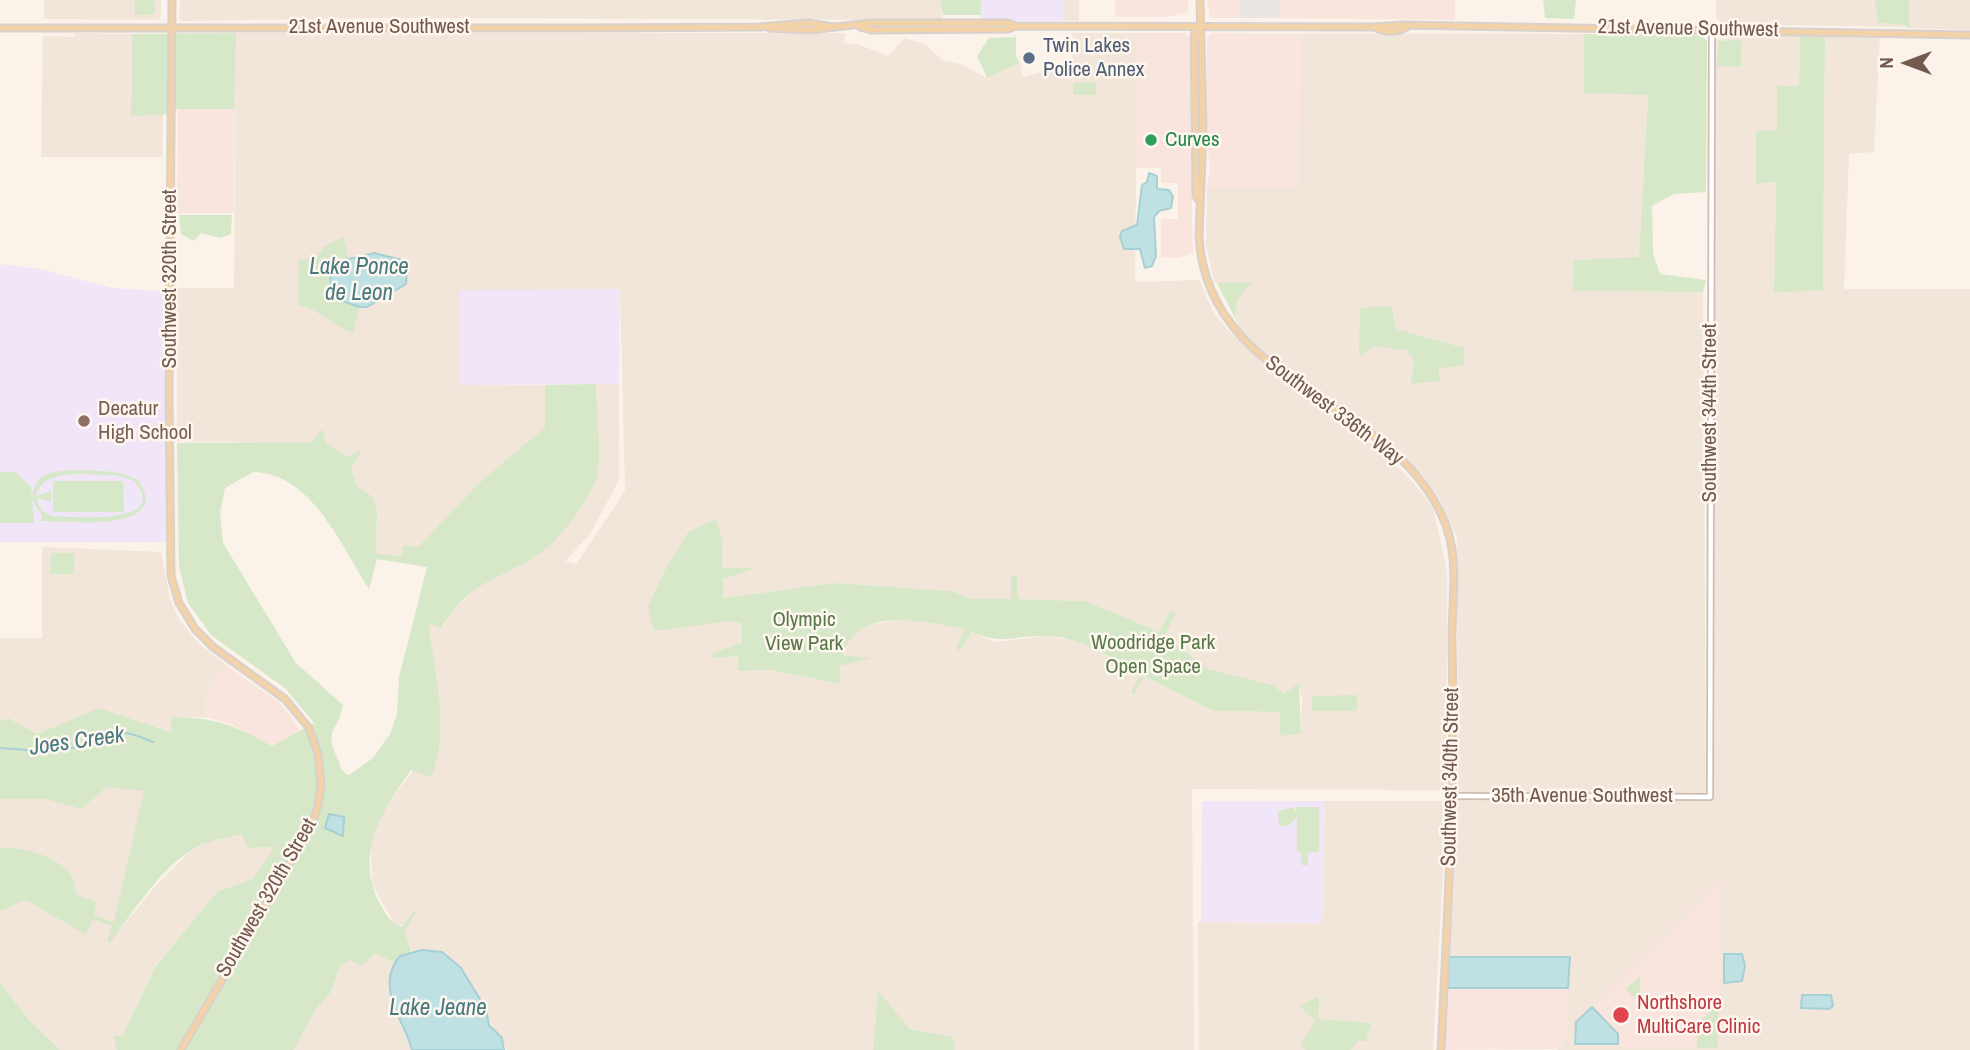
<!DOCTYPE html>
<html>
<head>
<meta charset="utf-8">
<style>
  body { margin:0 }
  #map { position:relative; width:1970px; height:1050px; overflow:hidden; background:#fbf3ea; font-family:"Archivo Narrow",sans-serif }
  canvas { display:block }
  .north { position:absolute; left:1872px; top:28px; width:70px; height:70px; -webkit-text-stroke:5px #fef7f0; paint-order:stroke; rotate:270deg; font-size:19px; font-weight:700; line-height:28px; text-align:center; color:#74594f }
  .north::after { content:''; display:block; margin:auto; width:24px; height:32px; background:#74594f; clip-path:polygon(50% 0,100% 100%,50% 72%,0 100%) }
</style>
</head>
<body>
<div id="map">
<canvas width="1970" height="1050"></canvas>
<div class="north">N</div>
</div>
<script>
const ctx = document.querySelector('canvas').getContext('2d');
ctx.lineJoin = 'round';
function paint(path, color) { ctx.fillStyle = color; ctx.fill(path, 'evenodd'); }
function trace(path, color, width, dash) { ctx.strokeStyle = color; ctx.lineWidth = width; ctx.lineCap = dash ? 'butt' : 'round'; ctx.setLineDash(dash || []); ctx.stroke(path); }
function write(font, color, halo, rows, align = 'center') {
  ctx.font = font + ' "Archivo Narrow",sans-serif'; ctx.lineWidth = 5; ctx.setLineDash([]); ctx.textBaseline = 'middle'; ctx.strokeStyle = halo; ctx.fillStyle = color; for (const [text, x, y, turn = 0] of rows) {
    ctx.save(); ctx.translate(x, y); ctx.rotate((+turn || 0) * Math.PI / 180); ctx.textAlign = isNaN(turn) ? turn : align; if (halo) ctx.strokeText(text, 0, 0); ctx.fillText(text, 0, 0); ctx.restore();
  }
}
const residential = new Path2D(`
  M44,0h117v16l-3,4 -114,-1z
  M180,0h760l3,20 -566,-2 -194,3 -4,-3z
  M1063,0h16v21h-16z
  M1716,0h187v27l-181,-3 -6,-7z
  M1909,0h61v30l-61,-2z
  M1825,31l55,3 -6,118 -25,2 -5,135h126v761h-413l8,-9 5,-84h-121l8,-157h257l1,-757 7,-8 78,1 -1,51 -22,45 -20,-1 -1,53 20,-2 -2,111 49,-3z
  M75,33l57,1 -1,82 32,-1 -1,42h-121l2,-121 31,1z
  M236,33h609l-1,10 13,1 31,12 17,-18 21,7 16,15 19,4 26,14 33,-15 3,14 29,-8 20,7v-43h65l-2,249 64,-2 14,32 15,18 42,41 111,80 33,32 19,25 14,63v219l-255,-1 2,261h-239l-2,-13 -43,-8 -32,-37 -5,58h-366l-49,-85 -16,-13 -31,-1 -6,-22 2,-4h-12l-23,-41 -1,-45 11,-27 59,-79 -12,-113 13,7 9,-14 29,-29 58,-29 36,-39 23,-41 -1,-91h23v96l-29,54 -25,27 11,3 49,-73 -5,-202 -160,96h85v42l-67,57 -60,63 -16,9 -26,-1 1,-41 -20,-28 -6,-17 10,-18 -14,6 -21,-15 -4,-12 -10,12h-135v-154h57zM688,532l34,6v30l31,1 -30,10v19l110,-15 118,8 18,8h43l-1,-23h6l1,23 67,2 75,31 11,-21 4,3 -10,20 43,35 65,16 11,10 14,-11 4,13 -1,34 -1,3 -20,-22 -67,-1 -69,-35 -10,18 -2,-1 10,-19 -62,-33 -34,-5 -51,6 -25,-10 -14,16 10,-19 -63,-10 -40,7 -15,15 -5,14 24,3 -27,8v18l-70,-14 -32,1v-15l-23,2 -3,-5 30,-10v-19l-11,-3 -77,9 12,-57z
  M1300,34h284l1,59 63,1 -9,164 -65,2v31l129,1 3,502 -248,-1 -1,-255 -18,-41 -17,-23 -30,-29 -131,-94 -23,-25 -3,-8 1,-12 9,-19 7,-4h-37l-4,-15 -5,-22 1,-58h91z
  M42,547l119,5 9,47 9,20 20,25 26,20 -19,28 -1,25h-33v15l-73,-24 -62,26 -28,-16 -9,3v-83h42z
  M107,787l38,3 -30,132 -8,19 2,2 42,-52 39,-40 20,-10 33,-6 5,13 28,-1 -24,32 -35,14 -62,73 -33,70 -8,-1 3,15h-57l-31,-30 -29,-37v-72l26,-11 60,35 -9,-40 -6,-20 -57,-27 -14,-1v-48h45l36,10z
  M1325,801h122l-14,249h-234l-1,-128 124,1z
  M375,954l20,9 -4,10 10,53 10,24h-117l21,-40 16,-18 8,-25 11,-8 12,7z`);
const commercial = new Path2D(`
  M1115,0h73v12l-21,5h-52z
  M1207,0h32v18h-29z
  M1280,0h175v20l-175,-2z
  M1137,33h48l4,5 4,215 -14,5 -18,-1v-38h17v-36h-17v-15h-26z
  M1212,33l88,1 -2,154h-91l3,-19 -4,-35 1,-96z
  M178,109h57l-1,104h-57z
  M225,664l56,40 20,27 -29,15 -41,-22 -26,-7 1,-25z
  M1719,881l-1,167 -144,-1v-22z
  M1448,988h120l-3,53 -8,8 -112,1z`);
const industrial = new Path2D(`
  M1239,0h41v18h-41z`);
const education = new Path2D(`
  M981,0h82v21h-82z
  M0,264l40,5 73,19 57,4v250h-170z
  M620,289l-1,95 -159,1v-95z
  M1202,801h123l-3,122 -121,-1z`);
const green = new Path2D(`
  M135,0h20l-1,14 -19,1z
  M940,0h41v15h-38z
  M1543,0h33l-2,19 -29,-1z
  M1875,0h34v28l-9,-4 -22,-1z
  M236,33l-1,76h-57l-15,6 -32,1 1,-82z
  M1584,34l118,1 5,6 -1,151 -32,2 -22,12 1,47 7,21 46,6 -3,12 -130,-1 1,-31 65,-3 9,-162 -64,-2z
  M1800,36l25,1 -2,253 -49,3 2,-111 -20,2v-53h21v-45h22z
  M1016,37v19l4,7 -33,15 -10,-22 12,-18z
  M1741,40v27l-24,-1 2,-25z
  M1073,83h23v12h-23z
  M179,215h53l-1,19 -11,4 -19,-5 -7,8 -13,-7z
  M343,237l6,21 -19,18c-1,15 15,28 29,31l-6,26c-20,-7 -34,-24 -55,-28l1,-46 15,1 10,-13z
  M1217,283h37c-14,7 -18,21 -19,35z
  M1391,306l5,23 68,19v17l-26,4 2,12 -29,3 3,-24 -8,-10 -32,-4 -15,10 1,-48z
  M596,384c0,21 6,76 1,92 -8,24 -37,64 -58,78 -43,28 -67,25 -98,74l-12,-4c5,49 22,107 2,153l-20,-7c-29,41 -57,83 -31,134 6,10 11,20 22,23l12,-16 2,1 -11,18 6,21 -16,12 -20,-9 -13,12 -12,-6 -11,7 -8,25 -16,18 -21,40h-177l-4,-15 9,1 33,-69 62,-75 35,-13 23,-32 -27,1 -6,-13c-18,3 -36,5 -52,16 -32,21 -58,62 -80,92l-3,-1 5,-16 -19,-7 -7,16 -60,-35 -26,11v-64c24,1 54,7 70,27 4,5 5,15 7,21l19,7 -2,13 20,7 30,-131 -37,-4 -26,22 -36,-10h-45v-78l9,-3 28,16 62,-26 72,24v-15c44,0 63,8 101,29l42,-23 -28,-34 -75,-54 -23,-32 -9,-36 -2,-124 135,-1 10,-13 4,13 21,15 15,-7 -11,19 6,17 17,12 3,16 -1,40 26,2 1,-11 15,2 60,-63 67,-57v-42zM253,472c59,1 88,74 116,117l8,-30 50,8 -28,110 -2,37 -7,20 -17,24 -24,17c-8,-3 -9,-10 -12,-18 -14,-28 2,-26 6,-52l-47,-42 -73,-120 -3,-30 5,-25z
  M0,472h16l15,15 1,9c2,-9 5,-18 15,-22 16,-7 80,-5 92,7 34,53 -74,40 -99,40l2,-5 -10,-17 2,24h-34zM121,476l13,5c39,45 -62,36 -81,35 -9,-2 -16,-9 -16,-18l14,4v-11l-15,5c6,-31 61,-20 85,-20z
  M53,481h70l1,31h-71z
  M716,519l6,19v30h34l-33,11v19l110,-15 119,8 17,8h42v-23h6l1,23 67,2 75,31 10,-22 6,3 -11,22 43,34 65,16 11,9 15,-11 2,50 -21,3v-24l-67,-1 -69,-35 -10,19 -3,-2 10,-19c-29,-16 -61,-38 -96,-38 -34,-1 -38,10 -74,-4l-11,19 -4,-3 9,-19c-40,-6 -107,-26 -122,26l27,3 -30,8v18l-70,-14 -32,1v-15l-24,2 -2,-5 30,-10v-19l-11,-3 -77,10 -6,-24 16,-35 24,-40z
  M51,553h23v21h-24z
  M1357,695v16h-45v-15z
  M1293,807l3,5 1,-5h22v45l-11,1v12h-7v-12l-4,-1v-34l-9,8h-9l-1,-15z
  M1639,977l1,1 1,27 -15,-16z
  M0,983l29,37 31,30h-60z
  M878,991l32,38 43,8 2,13h-82z
  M1319,996l-1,23 53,4 -5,18h-8l-7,9h-46l-4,-7 15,-22 -16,-15z
  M1709,1003h9v45h-21v-25l12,-11z`);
const water = new Path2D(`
  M1149,173l8,3v13l12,1 4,7 -2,11 -12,3 -5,6 2,39 -4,10 -7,2 -5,-19h-16l-4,-12 2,-6 15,-6 5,-40 5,-3z
  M374,253l28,7 5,10 -1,14 -39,23h-8l-19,-7 -9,-13 -1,-12 15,-15z
  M329,814l15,3 -1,19 -18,-8z
  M422,950l20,2 19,16 25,41 3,16 13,13 2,12h-92c-8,-30 -38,-64 -12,-94z
  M1724,954h18l3,12 -3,15 -18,2z
  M1449,957h121l-2,31h-120z
  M1802,995h29l2,11 -4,3 -28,-1z
  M1592,1007l26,27v10h-43l1,-22z`);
const stream = new Path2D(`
  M0,748c25,2 51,5 76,-1 39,-9 33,-25 77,-5`);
const minor = new Path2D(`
  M1454,796l256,1 2,-767`);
const major = new Path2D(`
  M172,0l-3,393 2,183 8,27 16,26 18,18 72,52 24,29 9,26 3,30 -3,23 -8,21 -129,222
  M1200,0l3,131 -4,105c8,151 192,161 244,282 17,38 9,79 9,120 3,138 -4,274 -11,412
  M1015,26l359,1
  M1199,26l-5,9 2,161 3,5
  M1407,27c-11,6 -23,5 -33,0l27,-2 569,10
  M0,28h588l171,-1 49,-4 26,4
  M769,28l40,2 61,-7h138l7,3 -7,3 -137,1 -11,-3`);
const markers = [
  [1029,58,7,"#5c6f8a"],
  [1151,140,7,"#2e9e5b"],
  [84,421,7,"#8d6e63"],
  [1621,1015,9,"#e0444e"]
];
const streetNames = [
  ["21st Avenue Southwest",379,27],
  ["21st Avenue Southwest",1688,29,1],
  ["Southwest 320th Street",170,279,-90],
  ["Southwest 336th Way",1334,411,37],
  ["Southwest 344th Street",1710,413,-90],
  ["Southwest 340th Street",1451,777,-89],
  ["35th Avenue Southwest",1582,796],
  ["Southwest 320th Street",267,898,-60]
];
const serviceNames = [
  ["Twin Lakes",1043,46],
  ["Police Annex",1043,70]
];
const leisureNames = [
  ["Curves",1165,140]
];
const educationNames = [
  ["Decatur",98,409],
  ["High School",98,433]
];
const parkNames = [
  ["Olympic",804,620],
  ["View Park",804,644],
  ["Woodridge Park",1153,643],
  ["Open Space",1153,667]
];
const healthNames = [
  ["Northshore",1637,1003],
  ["MultiCare Clinic",1637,1027]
];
const waterNames = [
  ["Lake Ponce",359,268],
  ["de Leon",359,294],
  ["Joes Creek",77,742,-8],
  ["Lake Jeane",438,1009]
];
paint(residential, '#f2e5d9');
paint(commercial, '#fae5de');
paint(industrial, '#ece6e2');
paint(education, '#f0e6f8');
paint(green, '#d7e8c9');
paint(water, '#bfe1e3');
trace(water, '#a6d0d4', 2);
trace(stream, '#a6d0d4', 2);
trace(minor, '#cebdb3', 8);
trace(major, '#d8d1ce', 9);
trace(minor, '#fff', 4.5);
trace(major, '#f4d2a8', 5);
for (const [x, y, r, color] of markers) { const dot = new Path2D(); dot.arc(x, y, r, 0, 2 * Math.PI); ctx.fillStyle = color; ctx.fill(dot); trace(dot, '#fef7f0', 2.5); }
write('21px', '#74594f', '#fef7f0', streetNames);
write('21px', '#4e5e75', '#fef7f0', serviceNames, 'left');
write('21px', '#27864d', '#fef7f0', leisureNames, 'left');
write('21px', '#785e54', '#fef7f0', educationNames, 'left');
write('21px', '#597848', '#fef7f0', parkNames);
write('21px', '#be3a42', '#fef7f0', healthNames, 'left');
write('italic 23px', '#47797f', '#fef7f0', waterNames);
</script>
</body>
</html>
